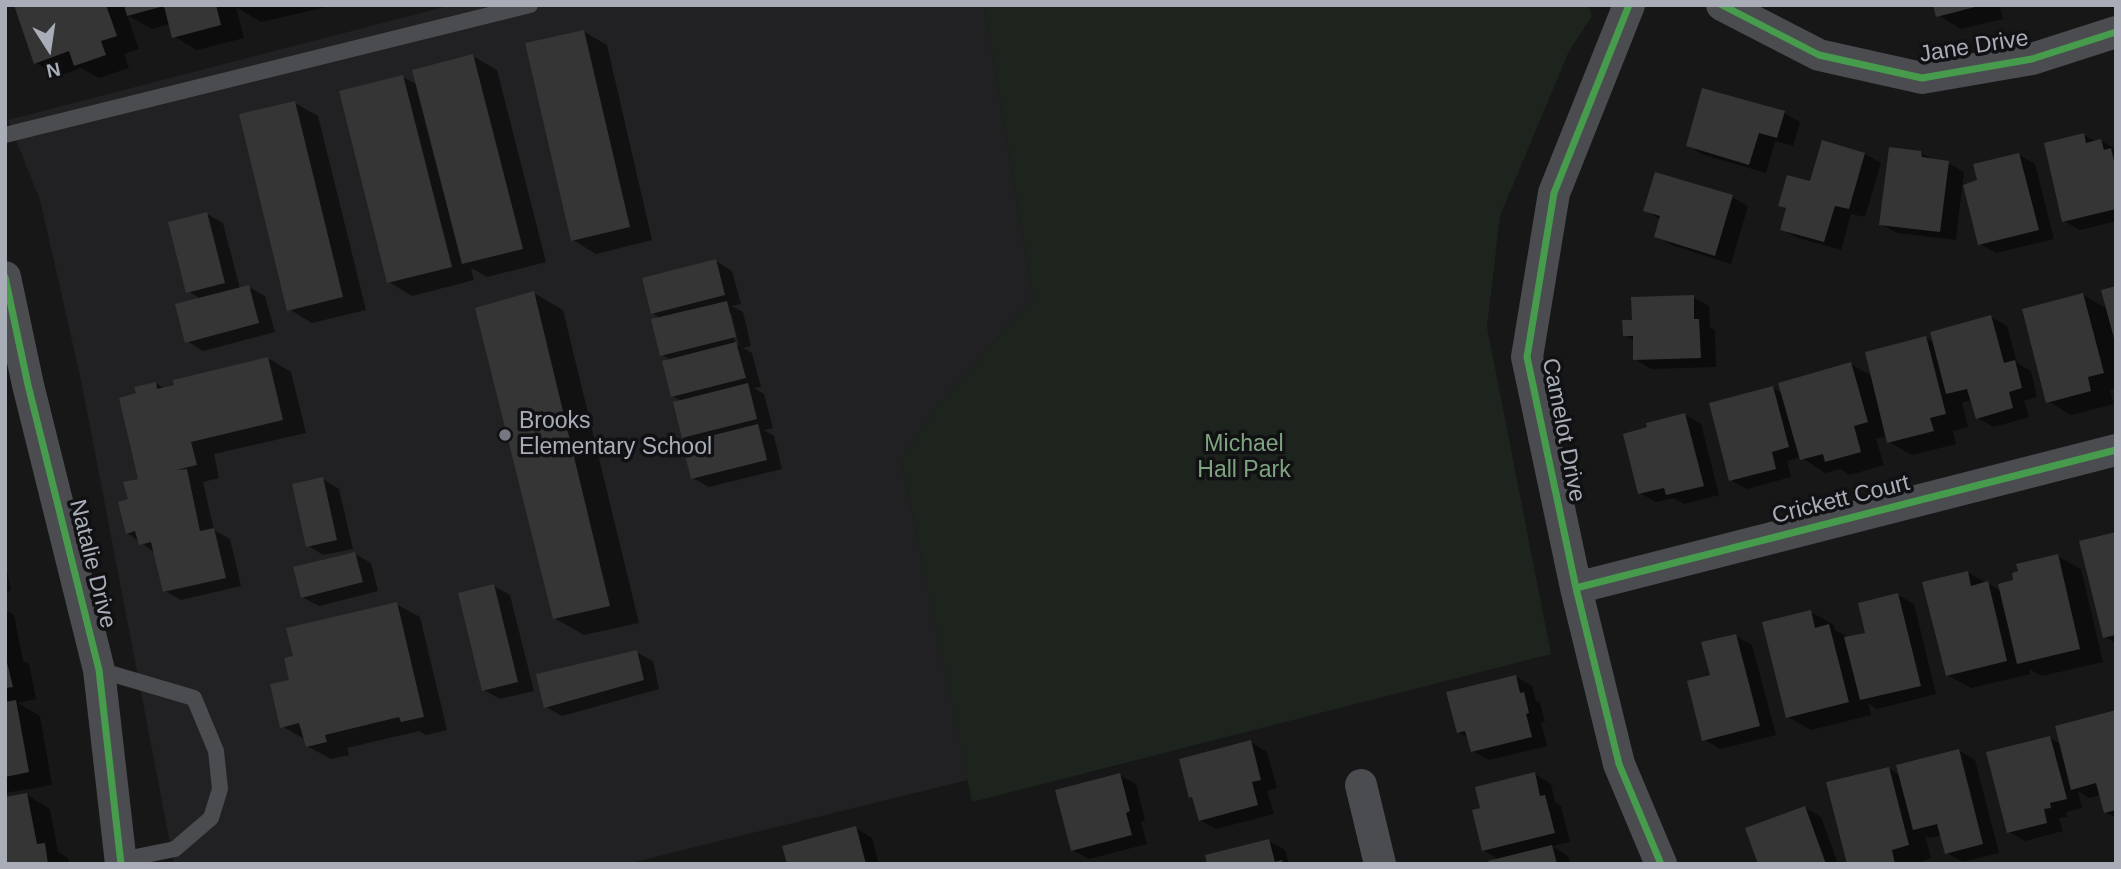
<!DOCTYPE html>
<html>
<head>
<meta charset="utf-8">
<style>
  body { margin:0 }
  #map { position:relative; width:2121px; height:869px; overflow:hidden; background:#171717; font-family:Helvetica,sans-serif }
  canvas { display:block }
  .frame { position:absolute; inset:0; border:7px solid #a8adb8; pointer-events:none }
  .north { position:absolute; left:14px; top:14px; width:70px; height:70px; -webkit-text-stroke:5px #111113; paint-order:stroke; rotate:168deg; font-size:19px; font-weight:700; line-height:28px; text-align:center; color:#a8adb8 }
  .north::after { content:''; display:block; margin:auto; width:24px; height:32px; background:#a8adb8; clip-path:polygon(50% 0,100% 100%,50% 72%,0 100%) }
</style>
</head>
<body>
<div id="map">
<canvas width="2121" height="869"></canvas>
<div class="frame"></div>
<div class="north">N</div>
</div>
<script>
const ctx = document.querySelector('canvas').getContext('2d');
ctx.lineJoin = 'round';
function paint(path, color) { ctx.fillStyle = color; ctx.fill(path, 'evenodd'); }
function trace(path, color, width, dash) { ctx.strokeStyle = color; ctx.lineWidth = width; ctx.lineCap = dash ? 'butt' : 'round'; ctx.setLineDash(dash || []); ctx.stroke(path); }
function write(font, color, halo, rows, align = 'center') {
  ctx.font = font + ' Helvetica,sans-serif'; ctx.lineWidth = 7; ctx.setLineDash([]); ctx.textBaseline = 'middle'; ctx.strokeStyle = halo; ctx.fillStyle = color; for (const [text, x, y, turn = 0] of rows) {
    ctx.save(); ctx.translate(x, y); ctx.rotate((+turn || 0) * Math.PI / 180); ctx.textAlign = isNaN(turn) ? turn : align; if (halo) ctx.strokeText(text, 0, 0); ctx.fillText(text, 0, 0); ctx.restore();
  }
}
const built = new Path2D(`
  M452,5h532l49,293 -98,111 -34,51 67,320 -342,84h-452l-93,-484 -41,-180 -32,-80z`);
const green = new Path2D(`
  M984,5h604l4,11 -23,35 -69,165 -13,111 64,327 -579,148 -71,-342 34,-51 98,-111z`);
const shadow = new Path2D(`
  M16,5h315v1l-70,16 -25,-15 8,31 -47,12 -24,-14 -3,-12 -18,5 -25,-14 12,34 -15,5 5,14 -30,10 -18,-10 -22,8 -23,-13z
  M1935,5h64l4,14 -42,10 -23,-14z
  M583,31l24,14 45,195 -56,14 -23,-14z
  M473,56l24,14 49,192 -59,15 -16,-9 3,12 -62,16 -23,-14 14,-205 15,8z
  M295,103l23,13 48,194 -54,13 -23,-14z
  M1784,113l16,9 -7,24 -18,-5 -9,32 -62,-18 -16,-9z
  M2084,135l12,7 5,-1 15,8v72l-36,9 -16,-9z
  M1823,142l42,12 16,9 -16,54 -14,-3 -10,36 -43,-12 -16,-9 5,-19 -7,-5 31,-22z
  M1921,153l14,8 13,2 16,9 -8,68 -59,-7 -16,-9z
  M2019,155l16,9 19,75 -58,14 -16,-9 -1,-62z
  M1732,197l16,9 -17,58 -59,-19 -16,-9 5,-16 -16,-10z
  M207,214l16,9 17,66 9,-2 16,9 10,36 -72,19 -16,-10 14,-42 -13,-8z
  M716,261l16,10 9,33 -9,2 11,6 8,34 -8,2 9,5 9,34 -7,1 10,6 9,34 -9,2 10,6 8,33 -73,18 -16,-9v-36l-9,-5 -2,-36 -10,-5v-36l-10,-5v-36l-10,-6zM728,313h3l8,32 -3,1z
  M2116,287v101l-6,2 4,14 -43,11 -23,-14 35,-106 25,14z
  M534,293l29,17 76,313 -55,12 -30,-17z
  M1693,297l16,9 1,21 5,3 1,37 -65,2 -16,-10 -1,-18 -9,-6z
  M1991,317l16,9 10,37 14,8 6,26 -13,4 5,16 -35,10 -17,-9 -5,-18 -10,3 6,24 -15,4 3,13 -44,11 -23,-13 -2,-6 -11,3 8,26 -34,10 -10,-6 -15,4 -24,-16 -14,4 4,16 -44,12 -16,-9 42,-92 10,6 68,-30 22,13 53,-39 9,5z
  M268,358l23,14 15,61 -92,21 5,24 -16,4 11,48 16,9 11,47 -60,14 -16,-9 -11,-39 -27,-19 3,-33 13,-20 -5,-85 18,-12 9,6z
  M1685,415l16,9 18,71 -35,9 -10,-6 -18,4 -16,-9z
  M323,479l16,10 14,60 -30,6 -16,-10z
  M2116,534v109l-11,-6z
  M355,554l16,9 7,28 -59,15 -17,-9z
  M2057,556l24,13 22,93 -61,14 -13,-7 1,5 -59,14 -24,-13 20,-103 34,19z
  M5,560l6,31 -6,1z
  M494,586l16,9 24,96 -34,8 -16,-9z
  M1898,595l16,9 22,90 -59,15 -9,-6 3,12 -60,15 -23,-13 23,-105 23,13 1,5 15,8 17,-4z
  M396,604l24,13 27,113 -21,5 -7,-4 -72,17 2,7 -18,4 -24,-13 -1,-6 -24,-14 13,-68z
  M5,610l9,5 9,46 6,3 7,35 -18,4 22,13 12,69 -47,8z
  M1736,636l16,9 24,90 -56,14 -16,-10 8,-63z
  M636,652l17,9 6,28 -97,27 -16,-9z
  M1515,676l17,10 4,15 4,2 5,19h-4l6,24 -58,14 -16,-9 -4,-13 -11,-6z
  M2116,712v106l-11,-6 -4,-17 -12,3 -11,-7 4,17 -16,4 1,5 -8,1 4,13 -38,10 -16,-9 41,-94 12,7z
  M1251,742l16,10 10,36 -10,3 7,23 -58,15 -16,-9 -5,-21 -4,-2z
  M1958,750l17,10 24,93 -36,9 -16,-9 -5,-18 -12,3 -5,-3 6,23 -16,6h-67l40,-96 12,7z
  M1535,774l16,10 4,18 6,4 9,36 -18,4 16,10 2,8h-79l9,-4 -17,-10 -1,-41z
  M1119,775l17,9 9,36 -4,2 6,22 -58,15 -17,-9z
  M27,795l23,14 8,43 10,6 1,6h-64z
  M1805,808l16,9 17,47h-78z
  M856,828l16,10 7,26h-90z
  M1269,841l16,9 4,14h-80z`);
const building = new Path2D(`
  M14,5h92l11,31 -16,5 5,14 -32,11 -5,-15 -35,13z
  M124,5h92l5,20 -49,13 -8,-32 -37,10z
  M1933,5h46v1l-43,11z
  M584,30l46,197 -59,14 -46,-198z
  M473,54l50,195 -61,15 -50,-194z
  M403,75l49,192 -65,16 -48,-192z
  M1702,88l83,23 -8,27 -18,-5 -10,32 -63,-19z
  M295,101l48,196 -56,14 -48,-197z
  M2084,133l2,10 15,-4 3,11 7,-2 5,22v39l-54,13 -18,-79z
  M1822,140l43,13 -16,56 -14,-3 -11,36 -44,-12 6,-22 -8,-2 9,-31 23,6z
  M1889,147l32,4 1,6 27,4 -9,71 -61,-7z
  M2019,153l20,77 -61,15 -15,-60 14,-5 -4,-16z
  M1655,172l78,23 -18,61 -61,-19 6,-21 -17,-5z
  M207,212l18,71 -39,10 -18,-71z
  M716,259l9,36 -74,19 -9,-36z
  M249,285l10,38 -74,20 -10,-39z
  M2116,286v56h-1l-14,-52z
  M534,291l76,315 -57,13 -78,-311z
  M2083,293l21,80 -16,4 3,14 -45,12 -24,-94z
  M1694,295v24h5l2,39 -68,2v-24h-10l-1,-16h10l-1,-23z
  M727,301l9,36 -76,19 -9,-37z
  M1991,315l13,48 11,-3 7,28 -13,4 4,16 -37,11 -9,-30 -21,5 -16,-62z
  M1926,336l20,78 -16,4 4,13 -47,12 -22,-91z
  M736,342l10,36 -75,19 -9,-36z
  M268,357l15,63 -92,22 6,23 -21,5 11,-1 13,62 14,-3 12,50 -63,14 -12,-50 -12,3 -4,-14 -9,3 -8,-32 10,-3 -5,-17 15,-3 -19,-81 17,-5 -2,-6 22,-5 1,7 17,-4 -1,-5z
  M1851,362l17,60 -14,4 7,26 -36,10 -2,-8 -23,6 -22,-77z
  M748,383l9,36 -75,19 -9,-36z
  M1773,386l16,61 -17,5 4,17 -47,12 -20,-78z
  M1685,413l19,73 -38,9 -2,-7 -26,6 -15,-60 24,-7 -1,-4z
  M758,424l9,36 -76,19 -9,-36z
  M323,477l14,63 -31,7 -14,-63z
  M2116,532v103l-13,3 -24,-97z
  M355,552l8,30 -62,16 -8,-31z
  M2058,554l22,95 -63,15 -19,-80 15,-4 -1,-7 6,-2 -2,-7z
  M1968,571l3,15 17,-5 19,80 -61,15 -24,-94z
  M494,584l24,98 -36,9 -24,-98z
  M1898,593l23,93 -61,14 -16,-63 21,-4 -7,-30z
  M397,602l27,115 -23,5 -2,-5 -74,18 2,7 -21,5 -7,-24 -19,5 -10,-44 19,-4 -5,-22 9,-2 -7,-28z
  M1811,610l4,18 14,-4 20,78 -63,16 -24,-96z
  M1736,634l24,92 -58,15 -15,-60 23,-6 -9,-33z
  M637,650l7,30 -100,28 -8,-34z
  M5,654l8,33 -8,1z
  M1516,675l4,18 4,-1 5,21 -3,1 6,23 -61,15 -6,-21 -8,2 -11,-41z
  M16,700l13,72 -24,5v-75z
  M2116,710v100l-12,3 -8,-30 -25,7 -16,-64z
  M2050,736l17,63 -17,4 1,5 -7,1 3,14 -40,10 -21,-81z
  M1251,740l10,40 -9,2 6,23 -59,16 -7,-24 -3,1 -10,-39z
  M1959,749l24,95 -38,10 -8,-30 -24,6 -17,-65z
  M1889,767l20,78 -17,5 3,14h-48l-21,-82z
  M1535,772l5,24 5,-1 10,38 -73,18 -10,-41 8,-2 -5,-21z
  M1120,773l10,38 -4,2 6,22 -61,16 -16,-61z
  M27,793l10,51 8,-1 3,21h-43v-67z
  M1805,806l21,58h-68l-13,-36z
  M856,826l10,38h-79l-5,-18z
  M1269,839l6,23 7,-2 1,4h-76l-2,-9z
  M1552,845l5,19h-68l-1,-3z`);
const lane = new Path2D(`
  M5,135l525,-130
  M99,670l95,28 22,53 4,38 -9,29 -36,31 -54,11`);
const street = new Path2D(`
  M1629,5l-75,188 -27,164 49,231 43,176 42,100
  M1722,5l97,50 103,23 110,-19 84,-27
  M5,277l23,108 71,285 22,194
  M1576,588l540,-138
  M1361,785l19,79`);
const cycleway = new Path2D(`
  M1629,5l-75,188 -27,164 49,231 43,176 42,100
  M1722,5l97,50 103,23 110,-19 84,-27
  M5,277l23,108 71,285 22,194
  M1576,588l540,-138`);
const markers = [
  [505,435,7,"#757880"]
];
const streetNames = [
  ["Jane Drive",1974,47,-9],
  ["Camelot Drive",1563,430,79],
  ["Crickett Court",1841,500,-14],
  ["Natalie Drive",92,564,76]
];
const poiNames = [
  ["Brooks",519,422],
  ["Elementary School",519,448]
];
const parkNames = [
  ["Michael",1244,445],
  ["Hall Park",1244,471]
];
paint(built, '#212123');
paint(green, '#1d241e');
paint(shadow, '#0007');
paint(building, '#353536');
trace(lane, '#4b4c50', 16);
trace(street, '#4b4c50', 32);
trace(cycleway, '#469c4c', 7);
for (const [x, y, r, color] of markers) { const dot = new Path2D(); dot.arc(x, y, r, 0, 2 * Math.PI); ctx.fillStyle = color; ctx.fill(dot); trace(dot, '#111113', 2.5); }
write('23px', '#a8adb8', '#111113', streetNames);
write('23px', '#a8adb8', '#111113', poiNames, 'left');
write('23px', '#7fa381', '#111113', parkNames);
</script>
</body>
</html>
